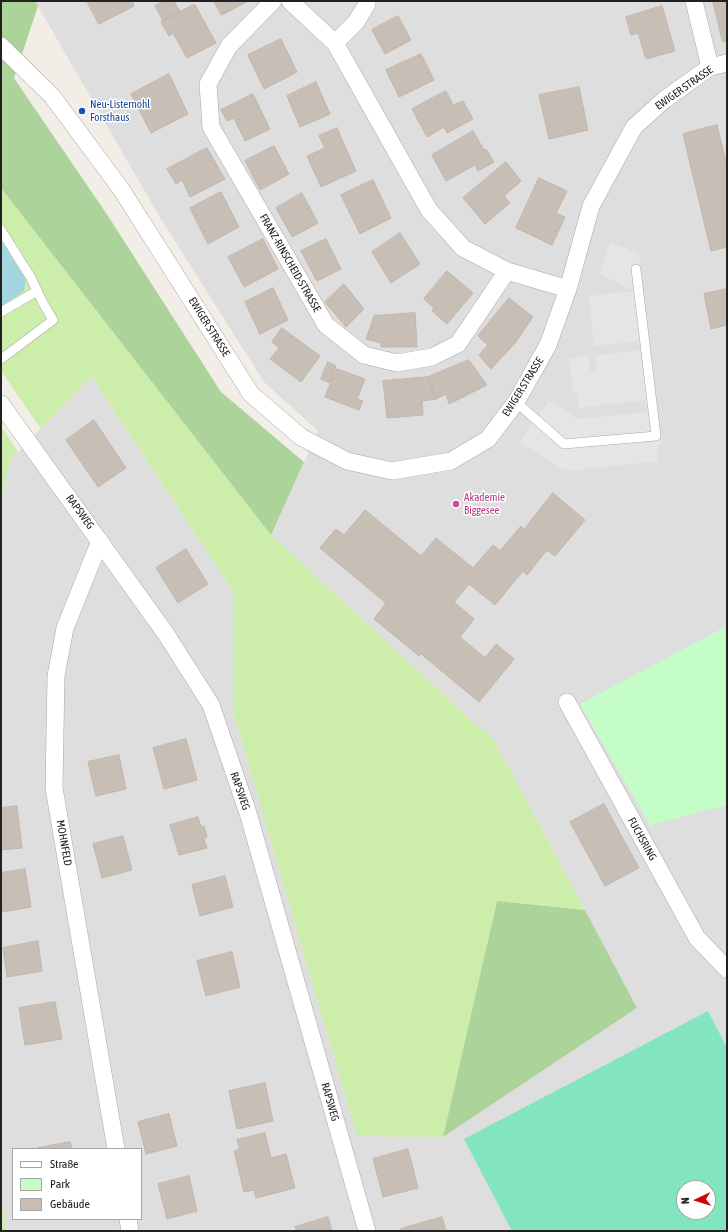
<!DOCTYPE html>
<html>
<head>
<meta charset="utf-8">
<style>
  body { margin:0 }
  #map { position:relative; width:728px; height:1232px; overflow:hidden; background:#f2eee7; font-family:"Asap Condensed",sans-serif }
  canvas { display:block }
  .frame { position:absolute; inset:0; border:2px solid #212121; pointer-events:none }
  .legend { position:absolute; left:12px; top:1148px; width:130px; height:72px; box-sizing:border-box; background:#fff; border:1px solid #a6a6a6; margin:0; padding:5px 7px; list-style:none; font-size:12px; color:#212121 }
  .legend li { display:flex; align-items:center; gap:8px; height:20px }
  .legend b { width:20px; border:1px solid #a6a6a6 }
  .north { position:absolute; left:676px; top:1180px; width:40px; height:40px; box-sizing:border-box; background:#fff; border:1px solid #a6a6a6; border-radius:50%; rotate:266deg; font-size:11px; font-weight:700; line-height:16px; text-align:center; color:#212121 }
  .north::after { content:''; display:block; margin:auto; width:14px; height:18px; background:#d20003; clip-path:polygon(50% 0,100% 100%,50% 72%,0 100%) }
</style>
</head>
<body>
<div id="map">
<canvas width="728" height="1232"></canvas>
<div class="frame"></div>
<ul class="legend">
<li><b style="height:5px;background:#fff"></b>Straße</li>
<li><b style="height:11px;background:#c4fdc7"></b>Park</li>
<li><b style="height:11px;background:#c7beb6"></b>Gebäude</li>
</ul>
<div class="north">N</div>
</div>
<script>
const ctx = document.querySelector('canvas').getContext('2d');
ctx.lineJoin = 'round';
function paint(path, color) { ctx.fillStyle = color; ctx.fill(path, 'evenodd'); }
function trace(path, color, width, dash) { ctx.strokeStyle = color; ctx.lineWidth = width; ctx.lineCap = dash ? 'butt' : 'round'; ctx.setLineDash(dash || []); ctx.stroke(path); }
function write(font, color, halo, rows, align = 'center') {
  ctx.font = font + ' "Asap Condensed",sans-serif'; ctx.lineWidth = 3; ctx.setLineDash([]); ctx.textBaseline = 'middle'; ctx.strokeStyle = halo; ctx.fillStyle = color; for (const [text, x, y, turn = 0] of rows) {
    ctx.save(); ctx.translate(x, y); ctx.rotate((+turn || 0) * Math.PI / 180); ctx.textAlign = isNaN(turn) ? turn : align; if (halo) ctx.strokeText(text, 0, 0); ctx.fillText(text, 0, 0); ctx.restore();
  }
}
const residential = new Path2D(`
  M35,1h692v1230h-720l-6,-34v-696l9,-40 81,-85 142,215v120l124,424 86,2 194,-129 -142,-266 -224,-207 47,-104 -54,-49 -105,-166zM13,1149h128v70h-128zM684,1188h24v24h-24z`);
const grass = new Path2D(`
  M1,188l270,347 224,207 90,168 -88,-9 -54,236 -86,-1 -124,-425v-120l-142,-215 -50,53 -40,-58z
  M1,426l17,26 -8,9 -9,40z
  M1,1197l6,34h-6z`);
const forest = new Path2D(`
  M1,1h34l3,5 -24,72 94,138 113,176 83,70 -33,73 -270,-347z
  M497,901l88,9 52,98 -194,129z`);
const park = new Path2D(`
  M727,626v179l-77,20 -70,-121z`);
const pitch = new Path2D(`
  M708,1011l19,37v183h-215l-48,-92zM684,1188h24v24h-24z`);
const parking = new Path2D(`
  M610,242l29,12 22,191 -4,1 1,15 -89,10 -10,-4 -40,-25 30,-41 29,18 68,-7 -1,-12 -66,8 -1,-16h-5l-4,-34 20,-2 1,15 6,-1 -1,-14 45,-6 -1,-9 -45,5 -5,-50 45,-5 -35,-18z`);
const water = new Path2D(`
  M1,239l25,41 -2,11 -23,16z`);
const building = new Path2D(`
  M87,1h45l2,5 -35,18z
  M164,1h10l6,11 -17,9 -8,-15z
  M214,1h34l-26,14z
  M713,1h14v40l-4,1z
  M193,5h2l21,38 -29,15 -14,-25 -4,3 -8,-14z
  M662,6l13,45 -29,8 -8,-26 -7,2 -5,-18z
  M398,16l13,24 -26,14 -13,-24z
  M281,39l16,33 -33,17 -16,-34z
  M421,54l13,26 -35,17 -13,-27z
  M169,74l19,40 -37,19 -20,-39z
  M316,82l14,32 -30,13 -13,-31z
  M579,87l9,43 -39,9 -10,-44z
  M446,91l7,14 10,-4 10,18 -26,14 -3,-6 -17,10 -15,-28z
  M253,94l17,35 -25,12 -11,-23 -7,3 -6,-11z
  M717,125l10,41v81l-16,4 -28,-117z
  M337,128l19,43 -35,16 -14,-31 18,-8 -6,-12z
  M473,131l11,19 2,-1 8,13 -16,9 -3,-6 -29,16 -14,-26z
  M274,146l15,28 -29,16 -15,-29z
  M207,148l18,31 -35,18 -8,-17 -6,4 -9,-15z
  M506,162l15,19 -17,15 6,7 -25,21 -22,-26z
  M539,178l28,13 -11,22 9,4 -13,28 -36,-17z
  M373,180l18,38 -31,16 -19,-39z
  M221,192l18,35 -31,17 -18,-36z
  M302,193l16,30 -26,14 -16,-29z
  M400,233l20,31 -29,19 -19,-31z
  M263,239l15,30 -34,18 -16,-30z
  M326,239l15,30 -24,12 -16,-30z
  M447,271l26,22 -26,31 -15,-13 2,-3 -10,-9z
  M344,284l20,25 -18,18 -21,-25z
  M273,288l15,32 -28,14 -15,-32z
  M727,289v36l-16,4 -7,-35z
  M509,298l24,19 -18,26 -24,26 -12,-14 9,-10 -10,-9z
  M415,313l2,34h-36v-4l-15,-4 8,-23z
  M282,328l38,28 -19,26 -31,-23 9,-11 -7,-6z
  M469,360l18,25 -38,19 -3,-10 -10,5 -8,-22z
  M328,362l8,4 -6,17 -9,-4z
  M337,369l28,10 -8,20 6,2 -4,9 -34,-13z
  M428,377l8,22 -14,2 1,14 -36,3 -4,-37z
  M94,420l32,48 -28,19 -32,-47z
  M553,493l32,27 -30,36 -8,-6 -20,25 -4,-4 -28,34 -26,-21 -15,18 20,17 -14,18 25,21 11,-14 18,15 -35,43 -58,-48 -2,2 -45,-37 12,-16 -66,-55 16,-19 8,6 21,-25 56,46 15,-18 37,30 20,-23 7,6 21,-25 3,3z
  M186,549l22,35 -30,19 -22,-35z
  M186,739l11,41 -33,9 -11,-41z
  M119,755l7,34 -30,7 -8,-34z
  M604,804l35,64 -34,18 -35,-64z
  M17,806l5,42 -21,2v-42z
  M198,817l3,10 3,-1 3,11 -3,2 3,9 -28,7 -9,-30z
  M123,836l9,34 -30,8 -9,-34z
  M25,869l6,38 -28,5 -2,-13v-26z
  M225,876l8,31 -33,9 -8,-31z
  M38,941l4,30 -35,6 -4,-29z
  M232,952l8,35 -34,9 -9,-35z
  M55,1002l7,37 -37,6 -6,-37z
  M265,1083l8,38 -36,8 -8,-38z
  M169,1114l8,32 -31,8 -8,-32z
  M265,1133l6,25 15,-4 9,34 -39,10 -2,-8 -10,2 -10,-41 6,-2 -3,-9z
  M70,1142l2,7h-33l-1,-1z
  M408,1149l10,39 -35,9 -10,-38z
  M189,1176l8,35 -30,8 -9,-35z
  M328,1217l4,14h-35l-2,-4z
  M442,1217l4,14h-44l-1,-2z`);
const lane = new Path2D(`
  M1,230l30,48 12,25 10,17 -52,39
  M1,312l36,-21
  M516,402l48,42 92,-8 -20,-167`);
const street = new Path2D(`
  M273,1l-44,45 -21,38 3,43 115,198 38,30 33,8 35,-6 26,-13 49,-73
  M290,1l45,42 94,167 34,38 44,23 61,18
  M694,1l16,66
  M335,43l21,-21 11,-18v-3
  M1,46l51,50 69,93 130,205 50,43 46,24 45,10 59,-10 37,-22 28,-37 32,-57 20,-56 23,-83 43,-79 30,-27 46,-33 17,-4
  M1,404l165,230 45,71 37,108 119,418
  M100,541l-35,87 -9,48 -2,112 62,361
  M567,702l130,236 30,31
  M128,1219l2,12`);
const markers = [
  [82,111,4,"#1a4fb4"],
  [456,504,4,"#d1479c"]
];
const streetNames = [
  ["EWIGER STRASSE",684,88,-35],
  ["FRANZ-RINSCHEID-STRASSE",290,263,60],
  ["EWIGER STRASSE",209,327,58],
  ["EWIGER STRASSE",523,387,-58],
  ["RAPSWEG",80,512,54],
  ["RAPSWEG",240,791,71],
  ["FUCHSRING",642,839,61],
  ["MOHNFELD",64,843,80],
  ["RAPSWEG",330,1102,74]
];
const transitNames = [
  ["Neu-Listernohl",90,105],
  ["Forsthaus",90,118]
];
const hotelNames = [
  ["Akademie",464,498],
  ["Biggesee",464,511]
];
paint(residential, '#dfdede');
paint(grass, '#cdeeab');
paint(forest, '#acd39a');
paint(park, '#c4fdc7');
paint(pitch, '#82e5bd');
paint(parking, '#e5e5e5');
paint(water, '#a6d5e2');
paint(building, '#c7beb6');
trace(building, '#c5b5a9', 1);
trace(lane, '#a8a8a8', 10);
trace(street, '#a8a8a8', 18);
trace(lane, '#fff', 9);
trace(street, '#fff', 17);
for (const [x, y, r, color] of markers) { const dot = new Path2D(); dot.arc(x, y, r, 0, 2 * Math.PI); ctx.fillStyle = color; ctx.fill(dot); trace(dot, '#fff', 1.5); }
write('11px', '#212121', '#fff', streetNames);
write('11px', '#164399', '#fff', transitNames, 'left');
write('11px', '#b23c85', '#fff', hotelNames, 'left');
</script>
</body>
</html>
